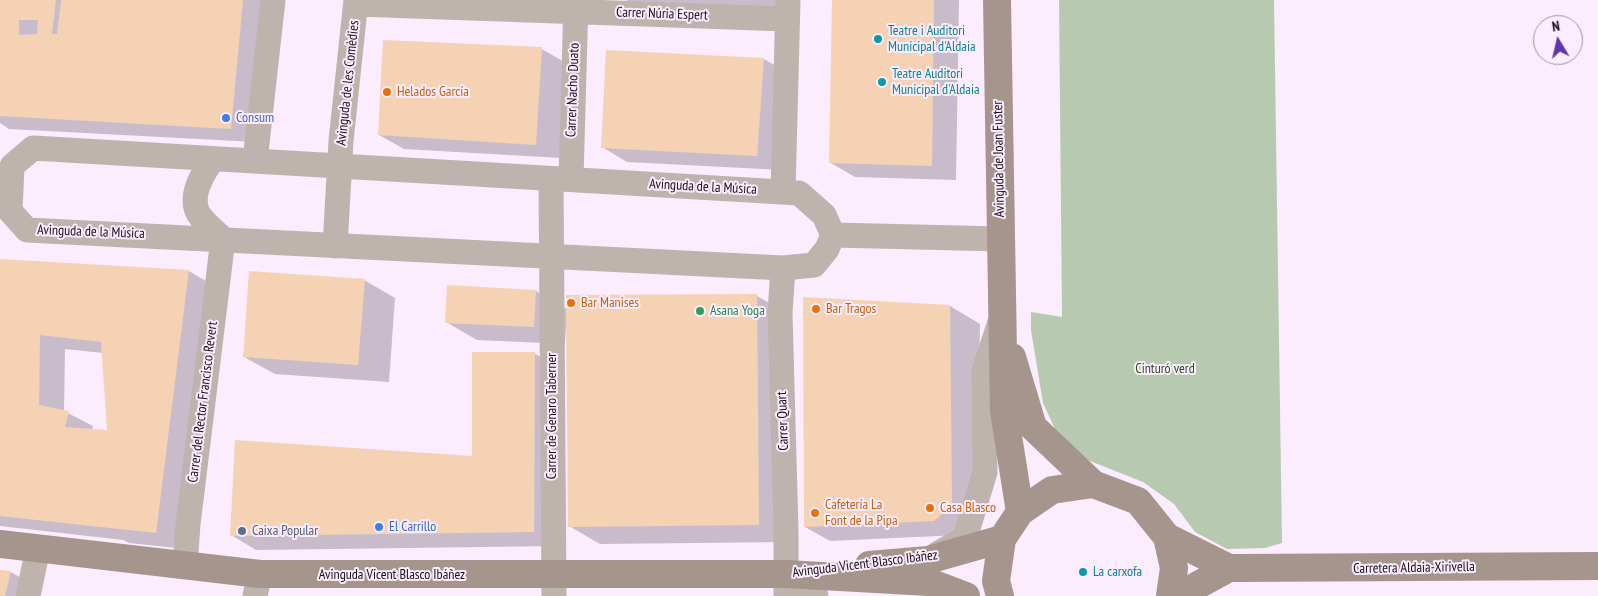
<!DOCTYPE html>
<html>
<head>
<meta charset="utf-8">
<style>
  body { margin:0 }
  #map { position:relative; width:1598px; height:596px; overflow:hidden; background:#fbecfe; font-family:"PT Sans Narrow",sans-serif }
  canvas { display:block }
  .north { position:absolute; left:1533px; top:15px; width:50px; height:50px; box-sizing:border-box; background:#fbecfe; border:1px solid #a094a2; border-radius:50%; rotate:351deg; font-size:14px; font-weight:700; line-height:20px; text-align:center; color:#181119 }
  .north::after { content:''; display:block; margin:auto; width:18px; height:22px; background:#6136ad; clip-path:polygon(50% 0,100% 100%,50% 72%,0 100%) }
</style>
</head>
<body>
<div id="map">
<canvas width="1598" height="596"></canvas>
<div class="north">N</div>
</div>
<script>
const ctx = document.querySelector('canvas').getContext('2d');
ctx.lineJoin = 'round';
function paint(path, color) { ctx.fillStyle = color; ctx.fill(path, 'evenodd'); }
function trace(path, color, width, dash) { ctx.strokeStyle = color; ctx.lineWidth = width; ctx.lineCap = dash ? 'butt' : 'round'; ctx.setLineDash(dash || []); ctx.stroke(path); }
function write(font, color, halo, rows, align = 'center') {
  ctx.font = font + ' "PT Sans Narrow",sans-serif'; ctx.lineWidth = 4; ctx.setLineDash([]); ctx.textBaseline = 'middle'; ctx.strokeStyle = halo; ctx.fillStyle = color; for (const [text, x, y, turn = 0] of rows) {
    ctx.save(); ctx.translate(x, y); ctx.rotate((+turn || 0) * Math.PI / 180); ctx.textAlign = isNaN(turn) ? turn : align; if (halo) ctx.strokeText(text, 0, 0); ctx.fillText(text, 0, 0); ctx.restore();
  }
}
const green = new Path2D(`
  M1059,0h215l8,543 -17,5 -38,1 -32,-17 -21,-28 -31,-22 -58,-23 -29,-28 -13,-28 -12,-73v-18l31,5z`);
const shadow = new Path2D(`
  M0,0h268l-13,142 -246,-13 -9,-6z
  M626,0h159l-1,12 -149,-7z
  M833,0h126l-3,180 -101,-3 -24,-14z
  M542,49l24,14 -5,95 -157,-9 -25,-14z
  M764,59l24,14 -6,97 -155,-8 -25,-15z
  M0,260l189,11 30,18 -33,260 -57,-6 -6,-3 -123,-14zM65,349l38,4 5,78 -16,-1 1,-4 -29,-15z
  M364,280l31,18 -6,84 -114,-8 -31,-17z
  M448,287l88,4 32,19 189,-14 30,17 2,229 -189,2 -31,-18 -1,-199h-2l-1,17 -88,-4 -31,-18z
  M950,306l30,18 -4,195 -16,16 -130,6 -25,-14z
  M534,353l25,15 -1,178 -302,4 -25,-15 242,-78z
  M0,571l11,1 20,12 -3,12h-28z`);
const building = new Path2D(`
  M0,0h56l-4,34h5l4,-34h182l-12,129 -231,-13zM19,20h19l-1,14 -18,1z
  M832,0h102l-2,166 -103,-3z
  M383,40l159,7 -6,98 -158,-10z
  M606,50l158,8 -7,98 -156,-8z
  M0,259l189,11 -33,263 -156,-17zM40,335l61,7 6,88 -42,-3 4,-16 -30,-6z
  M249,271l116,8 -7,86 -115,-8z
  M447,285l89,5 -2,37 -89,-4z
  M757,294l2,231 -191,2 -2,-232z
  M803,297l147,8 2,200 -18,16 -130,6z
  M472,352h63l-1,180 -304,4 5,-96 237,16z
  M0,570l11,1 -6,25h-5z`);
const street = new Path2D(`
  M356,4l431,15
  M33,148l766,45 25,22 9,20 -6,14 -13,16 -31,3 -756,-38 -17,-19 2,-45z
  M255,161l18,-161
  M551,179l3,417
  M571,179l5,-179
  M783,192l5,-192
  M833,235l168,4
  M335,246l6,-105 15,-141
  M783,268l-3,45 6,218v65
  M937,554l28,-16 20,-66 -1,-101 16,-49
  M185,566l3,-42 35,-285c-7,-7 -20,-17 -25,-26 -9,-18 5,-40 15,-54
  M786,574l22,21 8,1
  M28,596l10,-48
  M255,596l5,-22`);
const secondary = new Path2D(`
  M997,0l7,411 16,101
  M1012,357l21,70 60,57
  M1167,537l62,31h8l361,-2
  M0,544l260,30h526l143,8 37,14
  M869,565l59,-5 74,-21
  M1000,596l-4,-15 6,-42 18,-27 32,-22 41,-6 45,17 29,36 7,31 -4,28
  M1178,596l51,-28`);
const markers = [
  [878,39,5,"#0f9aa8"],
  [882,82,5,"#0f9aa8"],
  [387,92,5,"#e8710a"],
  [226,118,5,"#3f7fe0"],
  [571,303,5,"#e8710a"],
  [816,309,5,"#e8710a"],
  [700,311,5,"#2e9e5b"],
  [930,508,5,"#e8710a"],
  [815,513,5,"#e8710a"],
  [379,527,5,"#3f7fe0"],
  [242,531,5,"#5c6f8a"],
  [1083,572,5,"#0f9aa8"]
];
const streetNames = [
  ["Carrer Núria Espert",662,14,2],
  ["Avinguda de les Comèdies",348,83,-84],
  ["Carrer Nacho Duato",573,90,-88],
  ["Avinguda de Joan Fuster",999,159,-91],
  ["Avinguda de la Música",703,187,3],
  ["Avinguda de la Música",91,232,2],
  ["Carrer del Rector Francisco Revert",203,402,-83],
  ["Carrer de Genaro Taberner",552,416,-90],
  ["Carrer Quart",783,421,-92],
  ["Avinguda Vicent Blasco Ibáñez",865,564,-7],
  ["Carretera Aldaia-Xirivella",1414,568,-1],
  ["Avinguda Vicent Blasco Ibáñez",392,575]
];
const cultureNames = [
  ["Teatre i Auditori",888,31],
  ["Municipal d'Aldaia",888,47],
  ["Teatre Auditori",892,74],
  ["Municipal d'Aldaia",892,90],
  ["La carxofa",1093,572]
];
const foodNames = [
  ["Helados García",397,92],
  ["Bar Manises",581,303],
  ["Bar Tragos",826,309],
  ["Cafetería La",825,505],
  ["Font de la Pipa",825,521],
  ["Casa Blasco",940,508]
];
const shopNames = [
  ["Consum",236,118],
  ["El Carrillo",389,527]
];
const leisureNames = [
  ["Asana Yoga",710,311]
];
const parkNames = [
  ["Cinturó verd",1165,369]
];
const serviceNames = [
  ["Caixa Popular",252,531]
];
paint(green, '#b7cab0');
paint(shadow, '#0003');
paint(building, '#f4d2b3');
trace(street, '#bfb4ad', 25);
trace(secondary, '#a5958c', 28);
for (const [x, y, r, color] of markers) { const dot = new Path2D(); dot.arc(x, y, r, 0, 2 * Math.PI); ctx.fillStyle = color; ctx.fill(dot); trace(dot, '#fbecfe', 2); }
write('14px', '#181119', '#fbecfe', streetNames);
write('14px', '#0d838f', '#fbecfe', cultureNames, 'left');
write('14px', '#c56008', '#fbecfe', foodNames, 'left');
write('14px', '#366cbe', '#fbecfe', shopNames, 'left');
write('14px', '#27864d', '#fbecfe', leisureNames, 'left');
write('14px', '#2d501f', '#fbecfe', parkNames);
write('14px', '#4e5e75', '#fbecfe', serviceNames, 'left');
</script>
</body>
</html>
